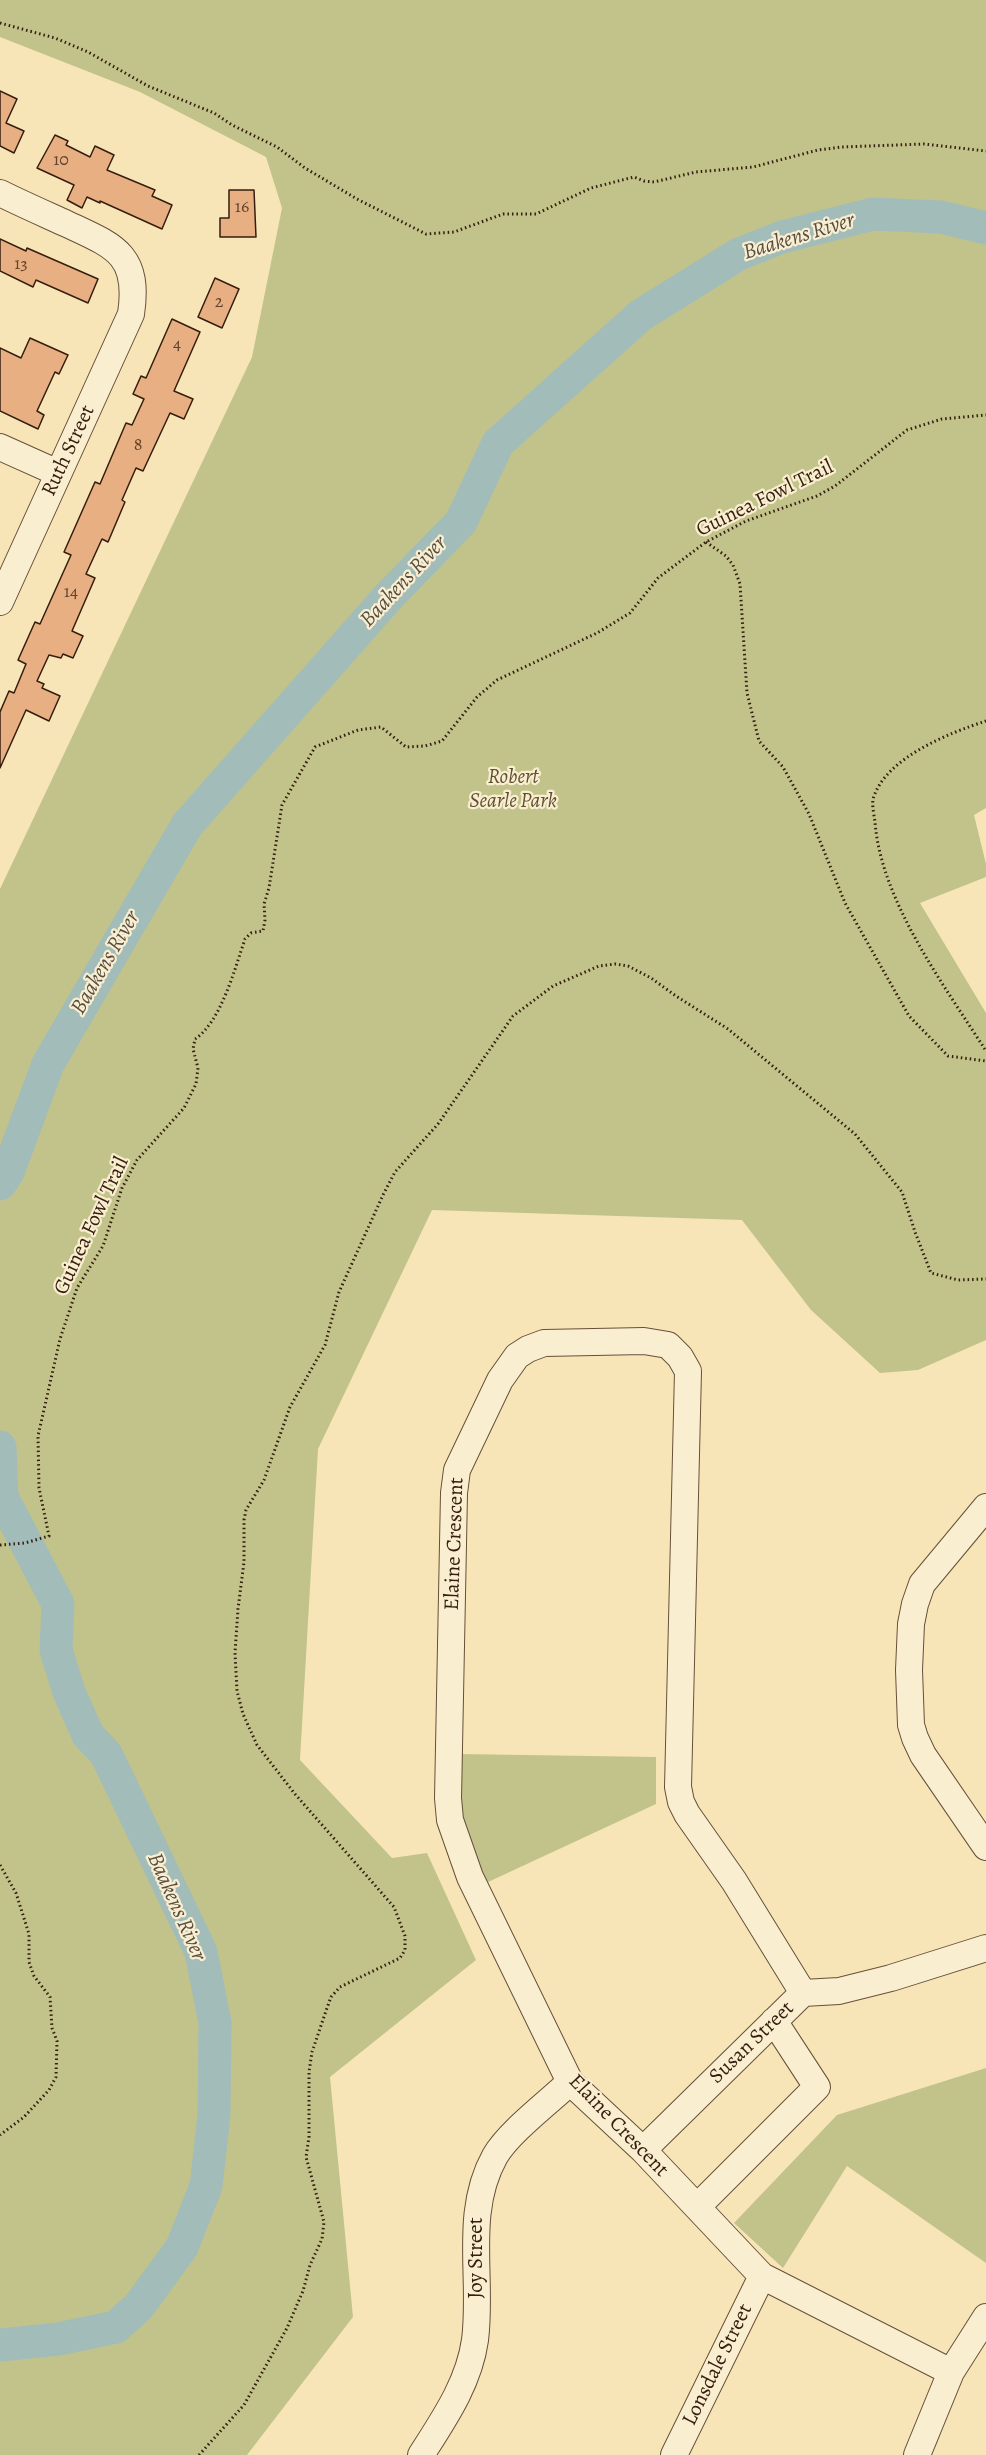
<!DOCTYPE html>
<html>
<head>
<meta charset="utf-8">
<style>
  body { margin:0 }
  canvas { display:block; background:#f7e5b7 }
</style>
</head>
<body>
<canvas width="986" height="2455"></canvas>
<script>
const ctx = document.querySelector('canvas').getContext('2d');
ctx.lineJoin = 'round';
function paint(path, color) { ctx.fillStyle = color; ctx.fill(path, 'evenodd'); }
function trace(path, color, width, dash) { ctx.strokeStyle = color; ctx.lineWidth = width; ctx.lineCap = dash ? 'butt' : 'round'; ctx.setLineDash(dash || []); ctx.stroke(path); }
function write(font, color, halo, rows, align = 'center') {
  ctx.font = font + ' Alegreya,serif'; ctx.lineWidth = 4.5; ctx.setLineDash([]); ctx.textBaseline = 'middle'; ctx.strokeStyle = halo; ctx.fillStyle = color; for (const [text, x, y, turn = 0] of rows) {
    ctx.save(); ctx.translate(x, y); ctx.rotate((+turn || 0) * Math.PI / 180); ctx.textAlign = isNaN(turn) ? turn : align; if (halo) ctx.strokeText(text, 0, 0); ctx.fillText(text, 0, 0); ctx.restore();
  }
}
const green = new Path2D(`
  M0,0h986v808l-12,7 12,49v13l-66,26 66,110v327l-68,30 -38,3 -69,-63 -69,-90 -310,-10 -114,239 -18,311 92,98 35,-5 49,107 -146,117 23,240 -106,138h-247v-1566l252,-532 30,-149 -16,-51 -126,-65 -140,-55z
  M459,1754l197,3v47l-170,79 -19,-42 -8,-34z
  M986,2068v195l-139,-97 -64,102 -49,-45 103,-108z`);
const river = new Path2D(`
  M0,1184l8,-12 40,-108 139,-239 202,-229 72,-74 37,-79 143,-128 98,-61 43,-17 91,-23 68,3 45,11
  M0,1447l2,50 56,107 -2,46 13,42 19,43 18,19 95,198 14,71 -1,92 -8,71 -24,61 -43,59 -23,21 -58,12 -58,6`);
const building = new Path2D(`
  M0,91l17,8 -11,24 18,8 -10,22 -14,-7z
  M55,135l13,6 -2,4 24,12 5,-11 19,9 -7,15 48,20 -3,6 20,9 -10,24 -62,-28v2l-13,-6 -5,11 -15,-8 7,-15 -37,-17z
  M229,190h25l2,47h-36v-19h9z
  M0,239l26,12 1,-3 71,31 -10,24 -52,-23 -3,7 -33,-16z
  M215,278l24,11 -17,39 -24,-11z
  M172,319l28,13 -26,59 19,8 -9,20 -14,-6 -27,58 -7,-3 -14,32 3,2 -17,40 -6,-3 -16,35 9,4 -23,53 11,5 -10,22 -10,-4 -2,4 -12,-3 -12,26 7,3 -2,4 18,8 -11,25 -23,-11 -26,58v-56l9,-21 5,2 12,-29 -8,-4 17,-38 5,2 31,-69 -7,-3 31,-70 5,2 26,-61 6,2 12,-26 -11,-5 8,-18 5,2z
  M30,338l38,17 -9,19 -4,-2 -18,39 7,4 -6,14 -38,-18v-63l21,10z`);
const path = new Path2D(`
  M0,23l55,15 33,14 60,34 66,27 18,12 45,22 28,21 52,31 69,35 28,-2 49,-18h33l55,-26 43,-11 10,4 10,1 42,-10 57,-5 65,-17 24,-3 82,-3 62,7
  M706,542l20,14 7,9 7,19 7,109 12,48 24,26 26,47 36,89 64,113 39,40 38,5
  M986,721c-37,12 -101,37 -113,78 -1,7 1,16 2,23 6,79 69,163 111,229
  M0,1545l25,-2 24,-7 -10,-48 -1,-52 22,-97 17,-51 26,-42 19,-58 15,-28 47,-52 12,-24 2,-16 -5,-19 2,-10c26,-17 40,-71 50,-100l6,-6 12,-2 2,-11 -1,-16 5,-16 13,-83 33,-58 43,-17 23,-3 25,20 19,-1 17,-5 35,-44 20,-17 100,-47 33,-20 28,-35 48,-36 40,-21 71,-25 18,-10 72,-56 35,-11 44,-4
  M0,1865l16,28 13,41v28l5,14 16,21 2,31 5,13 -1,36 -7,13 -25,27 -24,18
  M199,2455l45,-50 43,-77 16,-37 7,-26 12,-26 2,-17 -18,-65 3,-20v-65l3,-20 15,-44 4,-11 9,-10 60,-29 5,-8v-14l-11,-29 -99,-113 -38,-49 -14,-31 -6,-23 -2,-38 3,-44 6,-47v-42l2,-10 18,-30 26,-73 35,-62 14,-53 44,-97 12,-23 43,-48 75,-108 40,-30 46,-20 16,-2 13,2 23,12 25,18 52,33 127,105 47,58 13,40 16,41 27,7 28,-1`);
const minor = new Path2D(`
  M0,193c22,11 45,21 67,31 47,22 73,30 64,90l-131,288
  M0,447l58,26
  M986,1507l-64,77 -7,20 -4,20 -2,46 2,55 4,13 8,17 63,92
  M803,1993l-69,-112 -47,-67 -6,-12 -3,-15 10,-416 -8,-14 -12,-12 -24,-4 -100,2 -16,6 -11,7 -17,24 -43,90 -3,23 -6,305 2,22 20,57 100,205 73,68 119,126 189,96
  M643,2150l160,-157 36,-2 52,-13 95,-30
  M697,2207l120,-120 -43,-66
  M421,2455c23,-36 48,-72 54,-115 8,-62 -12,-127 20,-184 14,-24 54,-54 75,-74
  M674,2455l88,-179
  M917,2455l34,-83 35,-55`);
const numberNames = [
  ["10",61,161],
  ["16",242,208],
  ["13",21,265],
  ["2",219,303],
  ["4",177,345],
  ["8",138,446],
  ["14",71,593]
];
const streetNames = [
  ["Ruth Street",69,451,-65],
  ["Guinea Fowl Trail",765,499,-26],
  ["Guinea Fowl Trail",92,1226,-65],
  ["Elaine Crescent",455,1544,-88],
  ["Susan Street",752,2043,-44],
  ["Elaine Crescent",618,2126,46],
  ["Joy Street",477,2258,-90],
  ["Lonsdale Street",718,2365,-64]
];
const parkNames = [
  ["Robert",513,778],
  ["Searle Park",513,802]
];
const waterNames = [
  ["Baakens River",799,237,-17],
  ["Baakens River",404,582,-47],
  ["Baakens River",106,963,-60],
  ["Baakens River",176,1907,66]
];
paint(green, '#c2c38a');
trace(river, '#a2bcb9', 33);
paint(building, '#e8af82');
trace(building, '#351e0f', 1.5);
trace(minor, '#665039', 28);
trace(path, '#351e0f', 3, [1.5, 3]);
trace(minor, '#faeed0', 26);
write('18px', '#62422c', null, numberNames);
write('21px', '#351e0f', '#faeed0', streetNames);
write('italic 21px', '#5f5034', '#faeed0', parkNames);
write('italic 22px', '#564d42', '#faeed0', waterNames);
</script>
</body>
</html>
